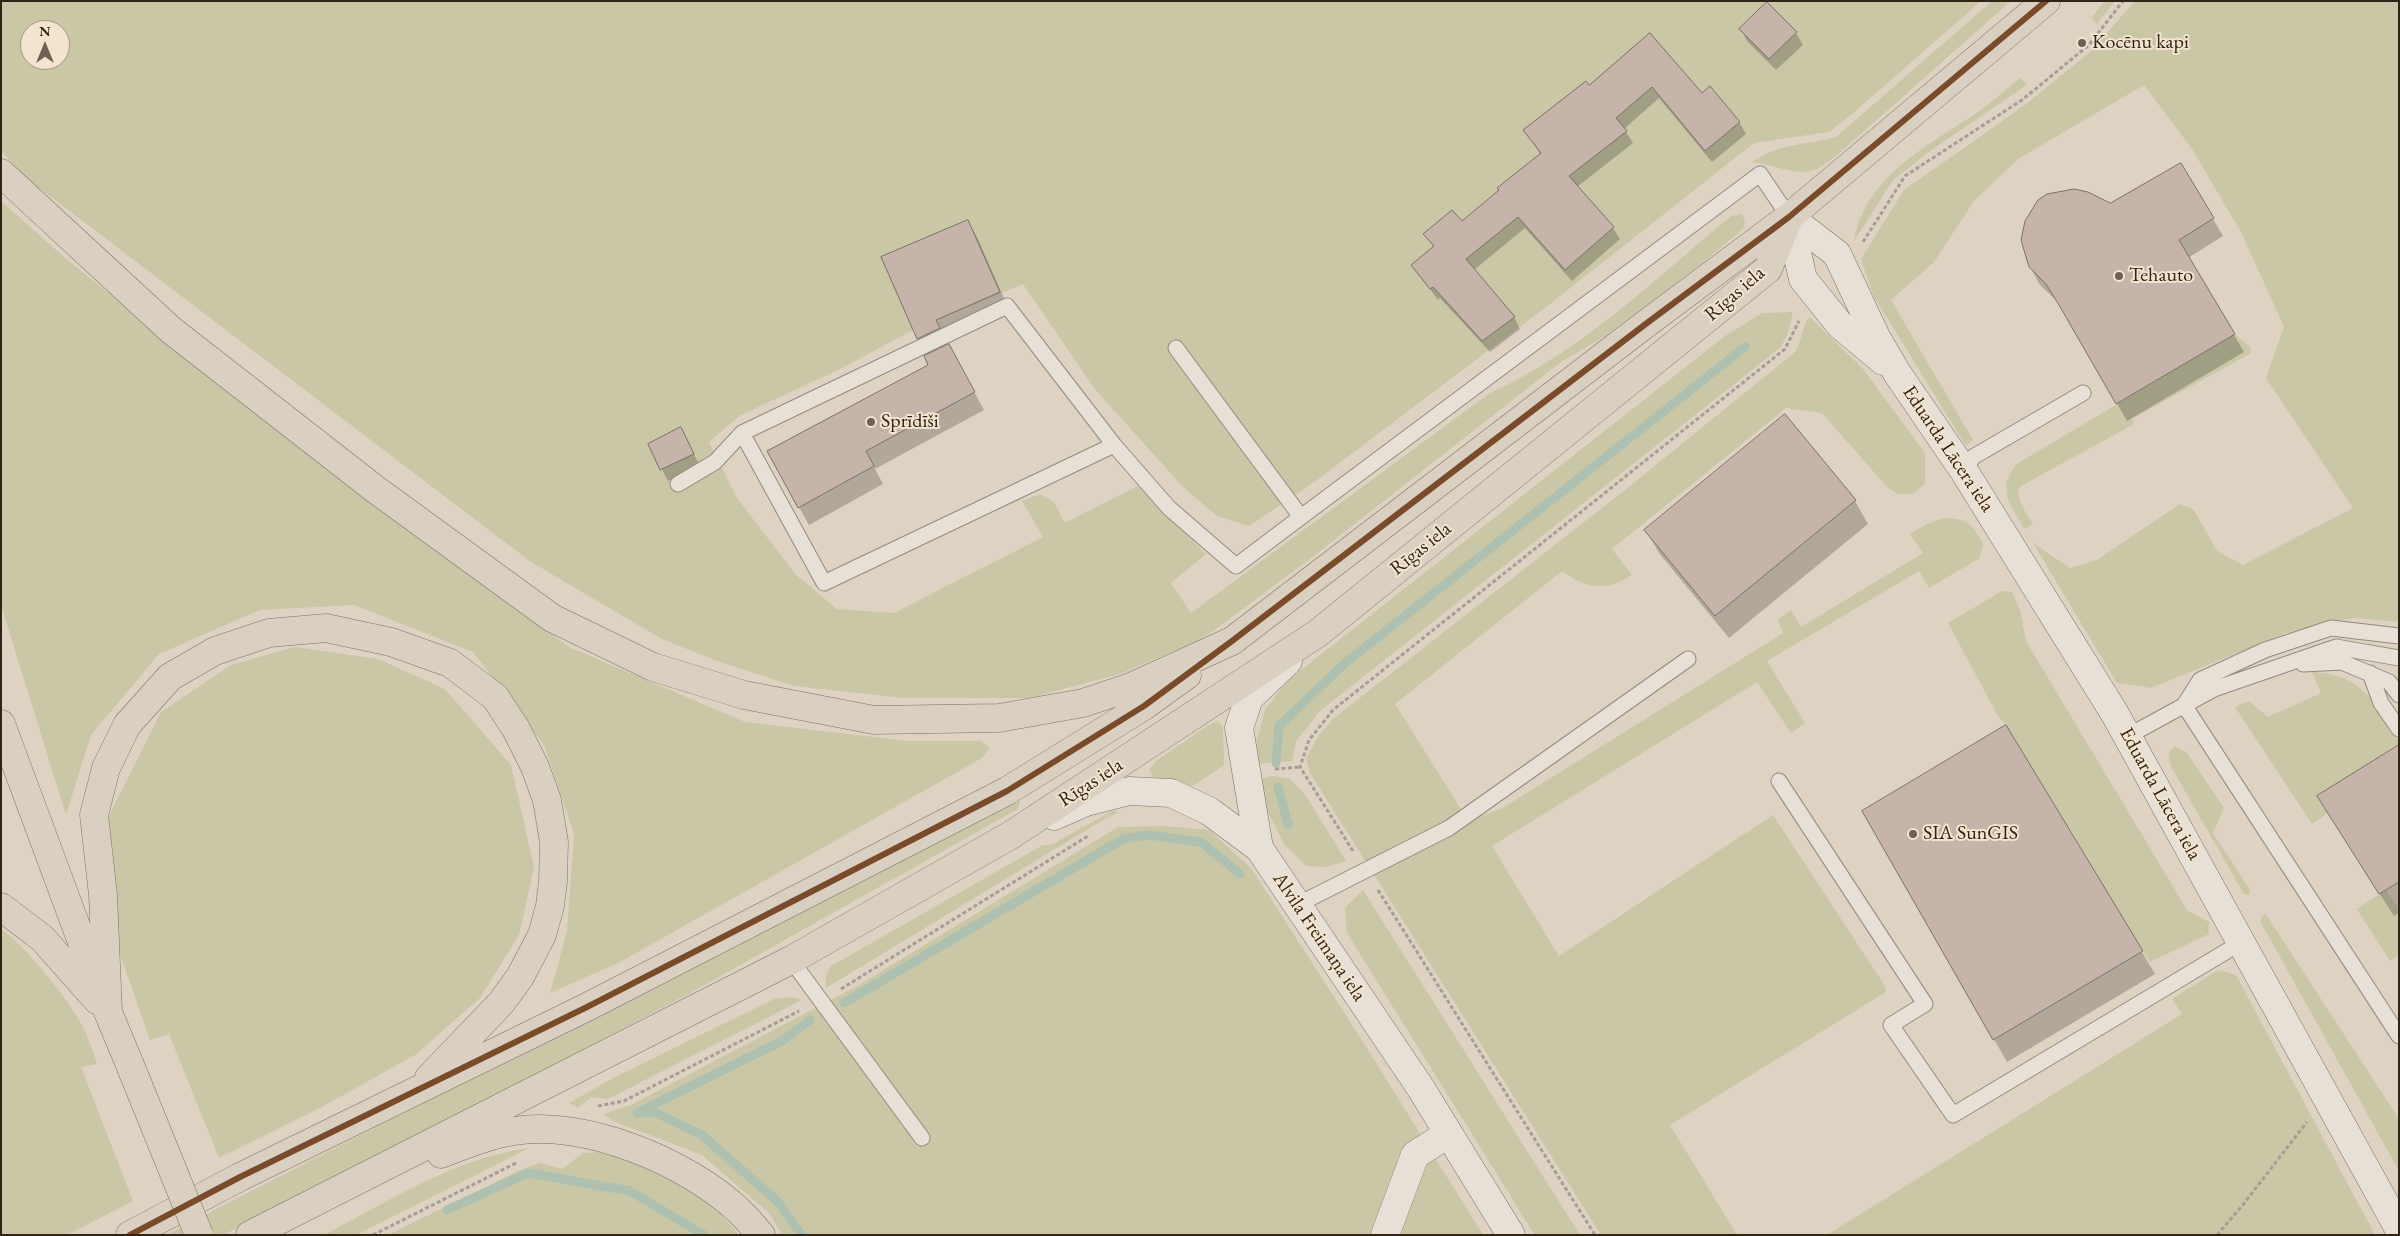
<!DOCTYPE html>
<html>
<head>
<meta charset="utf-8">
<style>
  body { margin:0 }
  #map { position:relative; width:2400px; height:1236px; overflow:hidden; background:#ded3c2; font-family:"EB Garamond",serif }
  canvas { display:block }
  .frame { position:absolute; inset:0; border:2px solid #2f2416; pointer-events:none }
  .north { position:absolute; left:20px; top:20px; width:50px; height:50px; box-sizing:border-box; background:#f2e4cf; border:1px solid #a49785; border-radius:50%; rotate:0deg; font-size:14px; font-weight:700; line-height:20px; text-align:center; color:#2f2416 }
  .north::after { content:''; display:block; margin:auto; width:18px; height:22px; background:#6c6152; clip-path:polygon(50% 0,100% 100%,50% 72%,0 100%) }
</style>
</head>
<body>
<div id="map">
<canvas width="2400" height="1236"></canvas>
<div class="frame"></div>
<div class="north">N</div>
</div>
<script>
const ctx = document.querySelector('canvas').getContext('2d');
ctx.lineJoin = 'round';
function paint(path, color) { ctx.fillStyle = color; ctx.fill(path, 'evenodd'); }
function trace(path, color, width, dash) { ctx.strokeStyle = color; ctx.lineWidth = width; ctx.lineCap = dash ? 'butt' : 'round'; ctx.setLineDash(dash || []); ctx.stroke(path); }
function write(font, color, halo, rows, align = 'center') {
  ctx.font = font + ' "EB Garamond",serif'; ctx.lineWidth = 4; ctx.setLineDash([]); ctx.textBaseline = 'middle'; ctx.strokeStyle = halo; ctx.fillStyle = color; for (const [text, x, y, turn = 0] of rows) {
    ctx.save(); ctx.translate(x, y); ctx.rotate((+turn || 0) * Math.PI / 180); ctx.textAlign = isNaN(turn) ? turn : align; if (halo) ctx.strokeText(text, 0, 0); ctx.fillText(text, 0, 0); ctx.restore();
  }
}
const green = new Path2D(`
  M1,1h1980l-130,114 -22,17 -75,11 -204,161 -233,176 -68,46 -32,-10 -34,-29 -89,-99 -71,-104 -110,46 -73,39 -101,47 -30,26 28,56 59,77 41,34 57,4 149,-76 -21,-36 18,-7 14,8 11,21 73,-37 68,68 -35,29 20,30 299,-220c91,-41 165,-114 241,-177l11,-2 3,8 -2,7 -41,34 -97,73 -44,26 -246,193 -113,84 -82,35 -91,24h-126l-109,-12 -77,-25 -55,-22 -131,-77 -501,-381 -29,-30zM30,30h30v30h-30z
  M1992,1h19l-174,154c-7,5 -15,12 -23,15 -19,7 -43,-7 -62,-8 30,-20 52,-16 84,-25z
  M2105,1h10l-18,23 -6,-6z
  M2135,1h264v621l-46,-4 -67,15 -135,55 -34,-5 -84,-140 37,25 27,-8 83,-56 14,6 23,41 26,14 110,-57 -87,-130 18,-51 -43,-95 -49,-83 -48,-64 -126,74 -44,42 -40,61 -43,38 82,140 -7,6 -93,-151 -12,-36 43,-69 121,-85 64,-52z
  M2020,78l7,7 -97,66 -37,29 -39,61c11,-65 75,-96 124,-129 15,-10 28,-23 42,-34z
  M1,201l63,56 144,116 361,274 176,75 163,19h73l9,7 -8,10 -362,204 -70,31 17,-62 7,-97 -30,-89 -71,-93 -119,-47 -94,5 -101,44 -68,81 -25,80 -65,-210z
  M1793,312l-6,24 -7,12 -460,363 -24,30 -4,20 -38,3 3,-24 8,-30 21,-28 439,-346 37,-23z
  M1810,317l53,52 62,84v31l-12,10h-15l-10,-6 -66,-75 -36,-5 -174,141 20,26c-27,17 -46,14 -70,-4l-167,133 67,107 18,5 21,-7 282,-176 -5,-13 13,-10 10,17 122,-74 -13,-19c18,-11 37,-23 59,-10 5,4 10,13 14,19l-3,15 -51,30 -10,-17 -152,90 38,62 -14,10 -34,-51 -265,164 67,110 214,-141 112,171 1,6 -216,133 67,110h-136l-291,-462 -4,-15 14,-24 13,-15 297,-233 165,-134c8,-13 6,-25 15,-35z
  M2235,334l15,13 1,6 -119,66 2,5 -113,62c-8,10 7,29 12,38l-9,5 -16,-29 -2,-17 9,-18z
  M2002,591l10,1 8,18 6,31 161,269 22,12v12l-59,28 -144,-237 -8,-9 -50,-93z
  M295,647l83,12 67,30 66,76 23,102 -15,68 -39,63 -65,57 -95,53 -101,50 -50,-124 -19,6 -38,-109 -4,-113 53,-106 70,-47z
  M2312,672c15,1 28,3 41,11 15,9 46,44 46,62l-81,51 10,17 -16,11 -77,-117 14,-6 19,16 53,-24z
  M1217,721l6,5 1,39 -31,21 -20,-6 -19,-2 -5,-8 7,-9 51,-35z
  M2175,746l12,7 37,55 -11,25 37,57 -1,5 -5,-1 -74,-129 -1,-12z
  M1271,776l19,3 14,14 42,68 -20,6 -20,-1 -22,-22 -22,-43 -7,-20z
  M1016,798l4,4 -2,7 -326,183 -286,151 -183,92h-57z
  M1112,811l7,1 -16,8 -277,168v-13l5,-9 212,-121h8z
  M1164,826l45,4 42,38 116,180 116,187h-701l-13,-22 -67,-58 -89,-34 -10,-7 28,-9 228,-120 259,-158z
  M1363,890l217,345h-45l-4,-6 -184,-296 -2,-25z
  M2386,890l13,19v46l-9,6 -33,-52z
  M2265,913l134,206v52l-139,-250z
  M1,929c24,16 69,72 82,98 6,12 10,25 14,37l-16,3 52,134 -66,34h-66z
  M2218,970l18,5 139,260h-548l355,-221 -10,-15z
  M792,997l10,3 -194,99 -17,-2 -13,11 -9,-5 46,-26 159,-78z
  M529,1148l-173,87h-32c65,-34 131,-77 205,-87z
  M611,1151c46,22 97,42 128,84h-351l132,-65 20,-7 22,6 21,-16z`);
const shadow = new Path2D(`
  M1741,29l55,4 7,12 -27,25 -29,-29z
  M1650,35l52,60 37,27 7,12 -34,28 -53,-64 -35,31 9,14 -56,44 36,41 7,11 -48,42 -47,-53 -51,42 40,47 6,12 -30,23 -50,-54 -2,2 -25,-34 21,-18 -9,-14 36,-11 80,-68 -16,-24 64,-44z
  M2181,164l42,72 -35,22 56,94 -117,69 -57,-100 -13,-20 -17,-16 -10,-18 80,-62z
  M968,221l10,18 31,71 -64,28 39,72 -109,59 8,15 -74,41 -10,-18 131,-142 -2,-9 -10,-18z
  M687,441l13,25 -32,15 -19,-36z
  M1855,501l13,23 -139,114 -70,-85 -13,-23z
  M2399,746v167l-5,3 -62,-97z
  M1864,811l278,141 13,22 -148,88z`);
const stream = new Path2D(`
  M1276,763l3,-37 65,-62 401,-317
  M1278,787l10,37
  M844,1003l279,-164 26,-4 52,7 39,32
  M447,1210l81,-37 102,18 74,44
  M802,1235l-25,-34 -75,-66 -48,-23 -17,1 145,-72 28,-21`);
const building = new Path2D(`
  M1767,2l30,30 -28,27 -30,-30z
  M1650,33l52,60 8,-7 30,36 -35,29 -53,-64 -36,31 11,13 -58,45 45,51 -49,43 -47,-53 -52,42 49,58 -33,24 -49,-54 -3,2 -19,-24 23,-19 -11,-12 29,-24 10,11 37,-31 -2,-2 44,-35 -18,-23 63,-49 3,4z
  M2181,163l33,55 -35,22 56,94 -119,70 -57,-99 -13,-21 -17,-17 -8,-27 4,-19 13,-21 9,-6 27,-5 14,3 22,11z
  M968,220l32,72 -64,28 4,8 -23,11 -36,-82z
  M949,344l26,48 -109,59 8,15 -76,42 -31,-57 161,-86 -4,-9z
  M1785,414l71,86 -141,116 -71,-86z
  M681,427l13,27 -34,16 -12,-26z
  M2006,725l137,226 -150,89 -131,-229z
  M2399,745v137l-20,12 -62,-98z`);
const path = new Path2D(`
  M1863,242l42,-66 117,-76 67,-55 34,-44
  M1275,769l25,-2
  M1353,851l-53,-84 9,-27 24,-30 452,-361 14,-28
  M1378,890l217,345
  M841,989l247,-153
  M598,1106l26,-5 175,-90
  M373,1235l145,-73
  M2217,1235l25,-29 65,-84`);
const lane = new Path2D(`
  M1176,348l125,169 459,-343 29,43
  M742,433l82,150 290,-138 55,63 67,58 65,-49
  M1964,471l9,-14 110,-64
  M678,484l37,-22 27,-29 265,-127 107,139
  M2399,636l-68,-8 -66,22 -65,30 -16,25 215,331
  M2303,664l39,-2 47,20 10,13
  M2370,673l11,30 18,26
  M2128,736l86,-47 122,-42 63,11
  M1779,781l146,223 -34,21 62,90 289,-173
  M1297,905l152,-77 239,-169
  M791,960l131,178`);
const street = new Path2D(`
  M1385,1235l30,-80 33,-21`);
const secondary = new Path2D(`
  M1789,217l48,37 39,83 21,36 67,98 151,243 284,515
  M1789,217l14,62 37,46 43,36
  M1288,661l-39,37 -10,30 20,120 161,239 91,148
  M1054,816l32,-14 43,-11 42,2 38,18 50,37`);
const primary = new Path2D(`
  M1232,641l415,-318 142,-106 257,-216
  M1011,835l307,-202 450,-364 21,-52`);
const highway = new Path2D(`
  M1,173l170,157 204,159 177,129 101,49 91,28 130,25 125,-2 84,-15 48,-16 101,-46
  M1,724l107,288 22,53
  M1,907l41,31 55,62
  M108,1012l-5,-117 -9,-80 12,-47 21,-43 43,-48 45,-26 54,-18 57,-5 65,14 59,21 45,34 21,32 19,38 12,33 7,42 -1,39 -3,25 -8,29 -22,42 -19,26 -72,75
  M441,1154c23,-9 48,-19 73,-23 70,-12 173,31 224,79 8,7 15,16 23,25
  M130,1235l110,-58 347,-170 420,-216 137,-85 43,-31
  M250,1235l541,-275 220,-125`);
const highwayBridge = new Path2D(`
  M130,1065l69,170`);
const bus1 = new Path2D(`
  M130,1235l110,-58 347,-170 420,-216 137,-85 88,-65 415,-318 142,-106 257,-216`);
const markers = [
  [2082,43,5,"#6c6152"],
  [2119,276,5,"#6c6152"],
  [871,422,5,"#6c6152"],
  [1913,834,5,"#6c6152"]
];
const poiNames = [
  ["Kocēnu kapi",2092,43],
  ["Tehauto",2129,276],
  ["Sprīdīši",881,422],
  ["SIA SunGIS",1923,834]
];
const streetNames = [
  ["Rīgas iela",1735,294,-41],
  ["Eduarda Lācera iela",1948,449,56],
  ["Rīgas iela",1421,549,-39],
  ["Rīgas iela",1091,783,-33],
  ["Eduarda Lācera iela",2160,794,61],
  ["Alvila Freimaņa iela",1319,937,56]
];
paint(green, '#c9c7a5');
paint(shadow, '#0003');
trace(stream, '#aec1b0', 9);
paint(building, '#c6b4aa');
trace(building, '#797268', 1);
trace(lane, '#928a7f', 17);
trace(street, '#928a7f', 29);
trace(secondary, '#797268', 29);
trace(primary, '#797268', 29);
trace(highway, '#797268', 29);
trace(path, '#a49e97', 3, [4, 2.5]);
trace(lane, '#e6e0d6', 15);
trace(street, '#e6e0d6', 28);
trace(secondary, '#e6e0d6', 28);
trace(primary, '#d9d0c2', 28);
trace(highway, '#d9d0c2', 28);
trace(highwayBridge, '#797268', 29, []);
trace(highwayBridge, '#d9d0c2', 28);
trace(bus1, '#7a4b2a', 6);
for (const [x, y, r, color] of markers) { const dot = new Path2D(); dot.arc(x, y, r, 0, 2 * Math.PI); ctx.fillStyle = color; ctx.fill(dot); trace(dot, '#f2e4cf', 2); }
write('20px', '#2f2416', '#f2e4cf', poiNames, 'left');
write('20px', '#2f2416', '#f2e4cf', streetNames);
</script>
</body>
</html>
